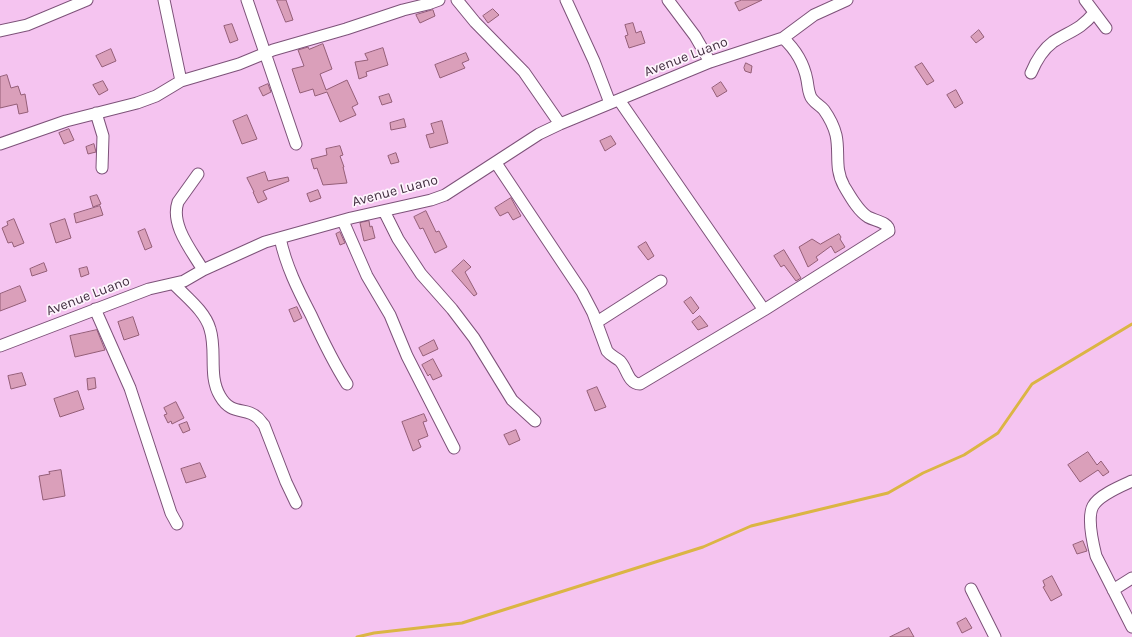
<!DOCTYPE html>
<html>
<head>
<meta charset="utf-8">
<style>
  body { margin:0 }
  canvas { display:block; background:#f5c4f0 }
</style>
</head>
<body>
<canvas width="1132" height="637"></canvas>
<script>
const ctx = document.querySelector('canvas').getContext('2d');
ctx.lineJoin = 'round';
function trace(path, color, width, dash) { ctx.strokeStyle = color; ctx.lineWidth = width; ctx.lineCap = dash ? 'butt' : 'round'; ctx.setLineDash(dash || []); ctx.stroke(path); }
function paint(path, color) { ctx.fillStyle = color; ctx.fill(path, 'evenodd'); }
function write(font, color, halo, rows, align = 'center') {
  ctx.font = font + ' Karla,sans-serif'; ctx.lineWidth = 3.5; ctx.setLineDash([]); ctx.textBaseline = 'middle'; ctx.strokeStyle = halo; ctx.fillStyle = color; for (const [text, x, y, turn = 0] of rows) {
    ctx.save(); ctx.translate(x, y); ctx.rotate((+turn || 0) * Math.PI / 180); ctx.textAlign = isNaN(turn) ? turn : align; if (halo) ctx.strokeText(text, 0, 0); ctx.fillText(text, 0, 0); ctx.restore();
  }
}
const stream = new Path2D(`
  M357,637l17,-4 88,-10 241,-76 48,-21 137,-33 35,-20 41,-18 34,-22 34,-49 100,-60`);
const building = new Path2D(`
  M277,0h9l7,20 -7,2z
  M742,0h20l-23,11 -4,-8z
  M493,9l6,6 -11,8 -5,-7z
  M433,10l2,6 -15,7 -4,-8z
  M633,23l3,10 5,-2 4,12 -16,5 -4,-12 3,-1 -3,-10z
  M232,24l6,16 -8,3 -6,-17z
  M979,30l5,7 -8,6 -5,-6z
  M323,44l9,25 -12,5 6,16 21,-10 11,24 -6,3 4,8 -16,7 -13,-30 -12,4 -2,-7 -13,4 -8,-24 12,-3 -6,-16 10,-3 1,2z
  M383,48l5,17 -22,7 1,4 -8,3 -4,-17 13,-2 -3,-6z
  M111,49l5,12 -14,6 -6,-11z
  M466,53l3,7 -7,3 3,5 -25,10 -5,-13z
  M746,63l6,3 -1,7 -6,-2 -1,-3z
  M922,63l12,18 -7,4 -12,-18z
  M7,75l4,13 7,-2 3,9 4,-1 3,18 -9,2 -2,-10 -17,4v-31z
  M103,81l5,9 -9,5 -6,-10z
  M721,82l6,9 -10,6 -5,-9z
  M268,84l3,8 -8,4 -4,-8z
  M956,90l7,13 -8,5 -8,-13z
  M389,94l3,8 -10,3 -3,-8z
  M247,115l10,24 -15,5 -9,-23z
  M404,119l2,8 -15,3 -1,-7z
  M442,121l6,22 -18,5 -4,-13 8,-2 -3,-9z
  M69,129l5,11 -10,4 -5,-11z
  M611,136l5,8 -11,7 -5,-10z
  M94,144l2,8 -8,2 -2,-7z
  M340,146l3,9 -3,1 4,11h-1l4,16 -24,2 -6,-17 -3,1 -3,-10 16,-4 -1,-6z
  M396,153l3,9 -8,2 -3,-8z
  M265,172l3,9 20,-4 1,4 -26,10 4,8 -9,4 -5,-11h1l-7,-14z
  M318,190l3,8 -11,4 -3,-8z
  M97,195l4,9 -8,3 -3,-10z
  M511,198l10,18 -8,4 -5,-8 -8,4 -5,-8z
  M100,206l3,9 -27,8 -2,-9z
  M426,211l10,21 3,-1 8,16 -12,6 -12,-25 -3,1 -6,-12z
  M14,219l10,24 -10,4 -2,-5 -4,1 -6,-15 6,-3 -1,-3z
  M65,219l6,19 -15,5 -6,-19z
  M369,221l1,6 2,-1 3,12 -11,3 -4,-18z
  M145,229l7,18 -7,3 -7,-18z
  M340,232l5,11 -5,2 -4,-11z
  M839,234l2,3 -1,2 5,8 -10,6 -4,-7 -15,11 2,3 -10,7 -9,-20 13,-8 8,5z
  M646,242l8,14 -6,4 -10,-13z
  M784,250l17,28 -5,3 -12,-16 -3,2 -7,-11z
  M464,260l7,7 -6,5 12,22 -3,2 -22,-25z
  M44,263l3,8 -15,5 -2,-7z
  M87,267l2,7 -8,3 -2,-8z
  M20,286l6,15 -26,10v-17z
  M691,297l8,11 -6,6 -9,-12z
  M297,307l5,11 -8,4 -5,-12z
  M700,316l8,10 -10,4 -6,-8z
  M133,317l6,18 -15,5 -6,-18z
  M97,330l8,20 -30,7 -5,-21z
  M434,340l4,9 -15,7 -4,-8z
  M433,359l9,17 -9,4 -3,-6 -2,2 -6,-11z
  M22,373l4,12 -15,4 -3,-13z
  M95,378l1,10 -8,2 -1,-11z
  M597,387l9,20 -11,4 -8,-20z
  M78,391l6,18 -24,8 -6,-18z
  M176,402l8,16 -12,6 -1,-3 -3,2 -4,-8 3,-1 -3,-6z
  M424,414l3,7 -4,1 5,14 -10,4 3,7 -8,4 -11,-29z
  M187,422l3,8 -7,3 -4,-8z
  M516,430l4,10 -11,5 -5,-10z
  M1088,452l9,13 4,-4 8,11 -6,4 -5,-6 -18,12 -12,-17z
  M200,463l6,14 -20,6 -5,-14z
  M61,470l4,26 -22,4 -4,-24 11,-2 -1,-2z
  M1083,541l4,10 -10,3 -4,-9z
  M1052,576l10,19 -11,6 -8,-14 2,-1 -2,-5z
  M966,618l6,10 -10,5 -5,-10z
  M909,628l5,9h-24z`);
const minor = new Path2D(`
  M164,0l17,81
  M247,0l49,144
  M457,0l18,22 49,50 36,52
  M566,0l28,61 16,42
  M668,0l27,36 15,26
  M1085,0l21,28
  M0,31l27,-6 60,-25
  M1031,73c5,-12 11,-23 22,-31 17,-11 27,-12 41,-29
  M619,100l145,210
  M96,113l7,23 -1,32
  M0,144l66,-23 71,-18 19,-7 25,-15 58,-17 34,-14 73,-21 57,-19 25,-6 11,-4
  M496,163l86,129 11,21 14,38c4,5 8,6 13,10 7,7 8,23 20,23l124,-74 125,-79c0,-9 -14,-10 -21,-14 -10,-6 -18,-21 -24,-31 -10,-18 -4,-33 -8,-51 -2,-8 -7,-18 -12,-25 -4,-5 -12,-8 -14,-15 -2,-5 -2,-10 -3,-15 -3,-16 -12,-31 -24,-42
  M198,174l-20,28c-8,23 14,49 25,68
  M384,211l14,28 23,35 31,35 22,29 38,62 23,21
  M343,221l24,55 23,39 17,41 47,92
  M280,238c6,28 18,52 31,77 11,24 22,47 36,69
  M174,284c12,13 31,27 36,45 7,22 -2,47 10,67 12,21 26,10 38,22 2,2 4,5 6,7l22,57 10,21
  M95,309l35,79 41,125 6,11
  M597,322l64,-41
  M0,346l149,-57 35,-8 19,-11 62,-28 86,-24 80,-18 14,-5 94,-61 21,-10 150,-62 73,-24 31,-23 33,-15
  M1132,481c-11,5 -33,14 -39,25 -6,11 0,38 3,50l36,71
  M971,589l24,48
  M1113,590l19,-12`);
const streetNames = [
  ["Avenue Luano",686,57,-21],
  ["Avenue Luano",395,191,-15],
  ["Avenue Luano",88,296,-21]
];
trace(stream, '#dbb544', 3);
paint(building, '#da9fba');
trace(building, '#945e77', 1);
trace(minor, '#7d5279', 13);
trace(minor, '#fff', 11);
write('14px', '#422e40', '#fef4fd', streetNames);
</script>
</body>
</html>
